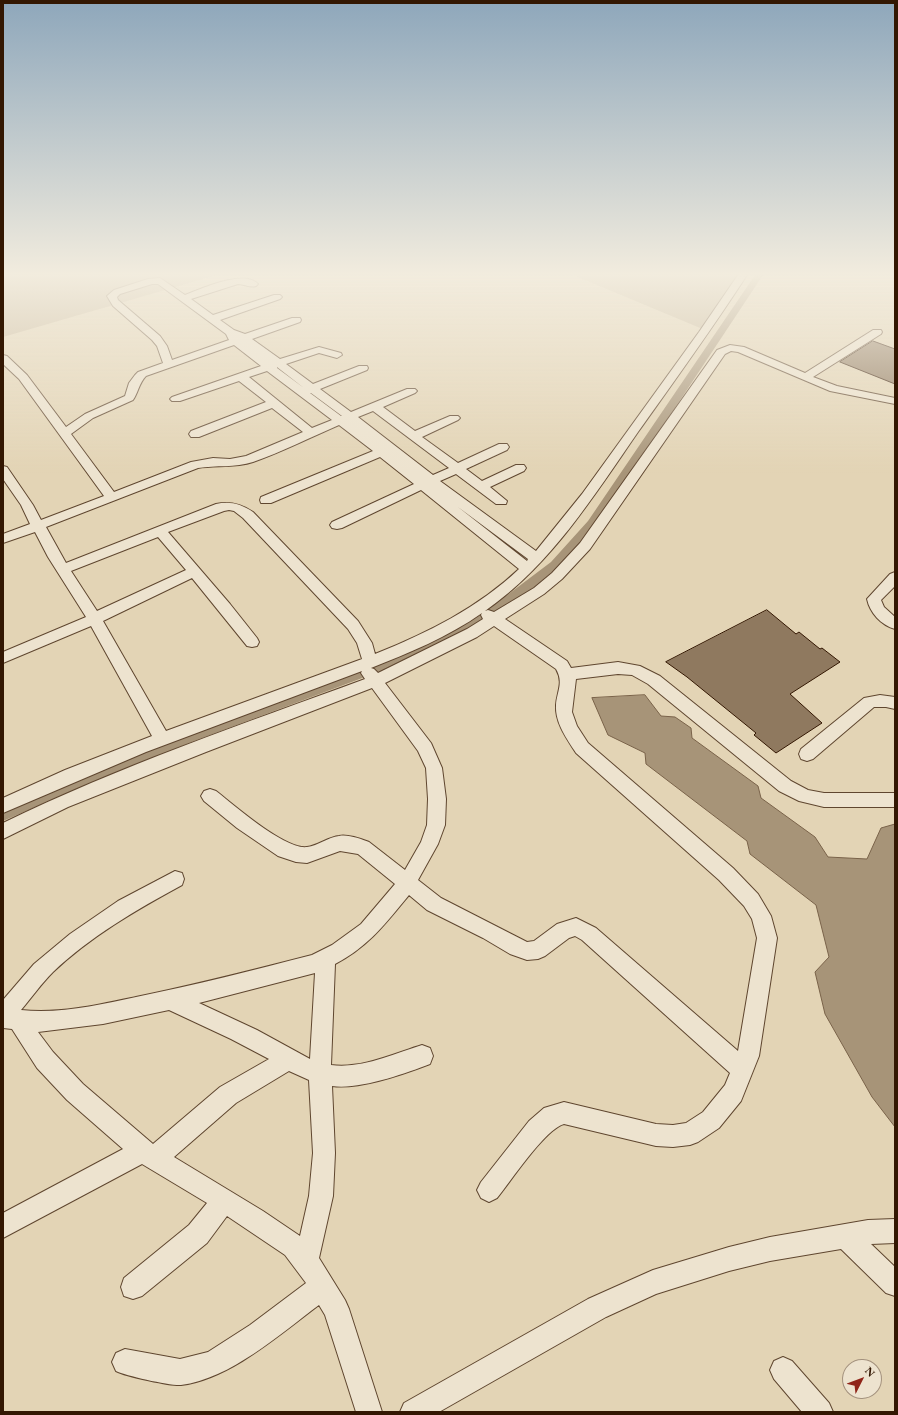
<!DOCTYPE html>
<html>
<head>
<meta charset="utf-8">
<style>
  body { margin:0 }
  #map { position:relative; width:898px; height:1415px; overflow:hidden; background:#e3d4b5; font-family:"EB Garamond",serif }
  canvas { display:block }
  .frame { position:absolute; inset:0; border:4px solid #331702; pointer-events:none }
  .north { position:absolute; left:842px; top:1359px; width:40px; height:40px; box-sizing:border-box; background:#ede3cf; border:1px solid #a3917d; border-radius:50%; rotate:48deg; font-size:11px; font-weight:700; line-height:16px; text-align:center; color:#331702 }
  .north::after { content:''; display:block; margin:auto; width:14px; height:18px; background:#8f2418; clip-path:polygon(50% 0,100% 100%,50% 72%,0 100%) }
</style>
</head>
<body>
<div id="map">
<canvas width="898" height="1415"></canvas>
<div class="frame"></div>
<div class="north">N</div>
</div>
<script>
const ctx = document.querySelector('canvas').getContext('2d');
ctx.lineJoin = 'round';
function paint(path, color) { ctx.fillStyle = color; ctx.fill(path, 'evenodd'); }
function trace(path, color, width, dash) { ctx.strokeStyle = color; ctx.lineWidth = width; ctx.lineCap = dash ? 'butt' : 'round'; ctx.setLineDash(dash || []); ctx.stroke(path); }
const green = new Path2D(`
  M3,275h214l-214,62z
  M573,275h168l-36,55z`);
const water = new Path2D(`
  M645,695l16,21 14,1 16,11 1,10 66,48 3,12 54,39 13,20 39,2 14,-31 14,-4v303l-23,-30 -47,-83 -10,-42 14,-15 -13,-52 -66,-51 -3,-13 -101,-77 -1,-11 -37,-18 -16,-37z`);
const canal = new Path2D(`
  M755,275h8l-167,252 -35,41 -49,37 -27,17 -64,34 -227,85 -124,51 -67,29v-14l55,-25 126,-49 227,-85 64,-32 27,-17 49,-37 37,-41z`);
const building = new Path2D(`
  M873,341l22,8v35l-55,-22z
  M767,610l29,24 3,-2 21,17 2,-1 18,14 -50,32 32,29 -46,30 -22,-18 2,-2 -69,-56 -21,-15z`);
const minor = new Path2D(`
  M738,275h9c-35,54 -72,105 -109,157 -45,65 -87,133 -153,179l3,-1 6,2 40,-24 18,-15 28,-30 137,-193 13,-5 14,2 61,26 68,-43h8l1,2 -1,2 -68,43 24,9 58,12v6l-65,-13 -92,-39 -7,-1 -6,3 -135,195 -28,30 -18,15 -39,25 62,42 4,7 47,-6 22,4 20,10 131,105 17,9 16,3h71v14h-71l-25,-6 -20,-10 -131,-107 -16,-9 -14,-1 -42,5 -4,33 5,14 11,17 145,125 25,26 13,22 6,22 -18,118 -18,45 -22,27 -21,14 -8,3 -17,2 -17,-1 -92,-22c-19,5 -53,57 -67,74l-8,4 -8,-4 -4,-8 4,-8 48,-61 15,-13 20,-6 92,22 17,1 13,-2 17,-11 22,-27 5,-12 -148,-133 -7,-4 -6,2 -24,18 -7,3 -11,1 -17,-6 -27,-16 -56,-28 -18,-15c-23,28 -41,52 -74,69l-4,101c31,4 62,-11 91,-20l8,3 3,8 -3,8c-26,10 -71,26 -98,22l3,67 -2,43 -14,62 26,42 4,9 33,103h-26l-31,-97 -6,-10c-39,29 -89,74 -138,80 -10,1 -55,-9 -65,-14l-4,-9 4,-9 9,-4 55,10 28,-7 42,-27 56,-42 -21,-28 -58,-39 -20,27 -65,53 -9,3 -9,-3 -3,-9 3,-9 65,-53 18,-22 -65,-39 -139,74v-25l120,-64 -56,-49 -30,-32 -25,-39 -9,-1v-28l31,-36 36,-30 48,-33 57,-30 7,2 2,6 -2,6c-46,25 -91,51 -129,87 -12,12 -21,25 -32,38 39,4 78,-5 115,-13 59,-12 118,-27 176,-42l20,-10 29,-21 34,-40 -37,-30 -18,-3 -33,12 -11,-1 -18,-6 -41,-28 -33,-27 -3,-5 3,-5 6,-2 6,2c18,14 69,59 91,56 11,-1 21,-10 32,-11 9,-2 22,3 30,6l36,28 16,-28 6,-17 1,-26 -2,-31 -8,-17 -46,-63 -166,64 -138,55 -65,32v-16c117,-57 240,-99 362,-144l-4,-6 1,-2 -216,81 -143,61v-15l62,-28 87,-34 -61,-110 -88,37v-11l83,-35 -38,-60 -13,-25 -32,11v-9l27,-10 -9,-19 -18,-26v-13l4,1 26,38 8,15 63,-24 -85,-117 -16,-15v-9l4,1 20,19 39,52 19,-13 40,-18 4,-13 6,-8 3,-3 25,-9 -6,-17 -5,-6 -39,-34 -6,-10 7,-6 34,-11 12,-1 25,17c16,-6 59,-26 73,-11l-2,2c-6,2 -12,-2 -18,-2l-47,15 22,16 61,-20h6l2,2 -2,2 -60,21 14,10 11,4 47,-16h8l1,2 -1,2 -48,17 28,20 39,-12 22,6 1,2 -5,3 -18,-5 -33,11 27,20 46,-18h8l1,2 -1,2 -47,19 31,23 56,-23h8l2,2 -2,2 -32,14 32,24 35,-15h8l2,2 -2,2 -36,17 36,26 41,-19h8l2,3 -2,3 -41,19 16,12 34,-16h8l2,3 -2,3 -34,16 17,14 -1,3h-10l-40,-30 -16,7 96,70 46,-57 117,-162zM152,284h6l68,50 3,6 -57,20 -5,-14 -7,-10 -42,-36 -1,-3 3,-3zM234,345l27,21 -89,31 -2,2 2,2h8l59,-20 27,21 -75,29 -2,3 2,3h8l73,-29 31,24 -57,24 -16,3 -17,-1 -22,4 -77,30 -43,-58 22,-16 40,-18c5,-7 6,-17 13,-24zM277,367l27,21 -27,-20zM267,371l65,49 -20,8 -63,-51zM310,393h1l31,23h-1zM373,411l76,57 -16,7 -75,-58zM339,425l34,26 -112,46 -1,3 1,3h10l109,-46 34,27 -82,38 -2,3 2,3 5,1 5,-1 79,-38 98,79c-41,39 -92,64 -144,85l-3,-11 -14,-22 -105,-109c-12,-8 -23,-11 -37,-8l-150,59 -20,-36 152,-59c18,-3 37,0 55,-6 29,-10 58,-25 86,-37zM458,507l70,52 -1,2zM229,510l5,1 9,7 105,111 9,14 5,16 -196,72 -63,-110 89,-43 55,68 5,1 5,-1 2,-4 -2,-4 -27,-34 -62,-72 56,-21zM158,537l28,33 -89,41 -26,-40zM482,613l-1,2 2,4 -16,10 -89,44 -4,-4 -3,-1c38,-15 77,-31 111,-55zM494,626l62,43c8,14 1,22 0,36 -1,18 11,34 20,48l143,127 25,26 8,13 5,19 -19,113 -142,-123 -20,-10 -19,6 -23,17 -7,1 -86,-44 -23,-18 20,-36 7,-19 1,-26 -4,-31 -11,-25 -46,-60 92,-46zM315,973l-5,86 -53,-29 -58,-27zM169,1010l62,29 38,20 -49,28 -67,57 -70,-60 -30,-32 -15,-20 65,-8zM289,1071l20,9 4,73 -4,43 -9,40 -37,-25 -89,-54 62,-54z
  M895,572v14l-14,14 3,7 11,10v12c-14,-4 -25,-16 -28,-30l23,-25z
  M880,695l15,2v12l-9,-2h-12l-61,52 -6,2 -6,-2 -2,-5 2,-5 63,-51z
  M895,1219v24l-24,1 24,23v29l-9,-3 -45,-44 -71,12 -41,10 -73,23 -50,23 -167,95h-39l4,-9 184,-104 65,-29 76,-23 41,-10 98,-17z
  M783,1357l9,4 37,42 4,9h-31l-28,-33 -4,-9 4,-9z`);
paint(green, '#c5b497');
paint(water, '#a79478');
trace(water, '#796249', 1);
paint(canal, '#a79478');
paint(building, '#8f795f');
trace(building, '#331702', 1);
trace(minor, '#5f462f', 2);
paint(minor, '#ede3cf');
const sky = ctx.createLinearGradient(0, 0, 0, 473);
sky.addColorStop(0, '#8ea7bb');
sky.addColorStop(0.58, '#f2ecde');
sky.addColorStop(1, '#f2ecde00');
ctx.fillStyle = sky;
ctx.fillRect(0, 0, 898, 473);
</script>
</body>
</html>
